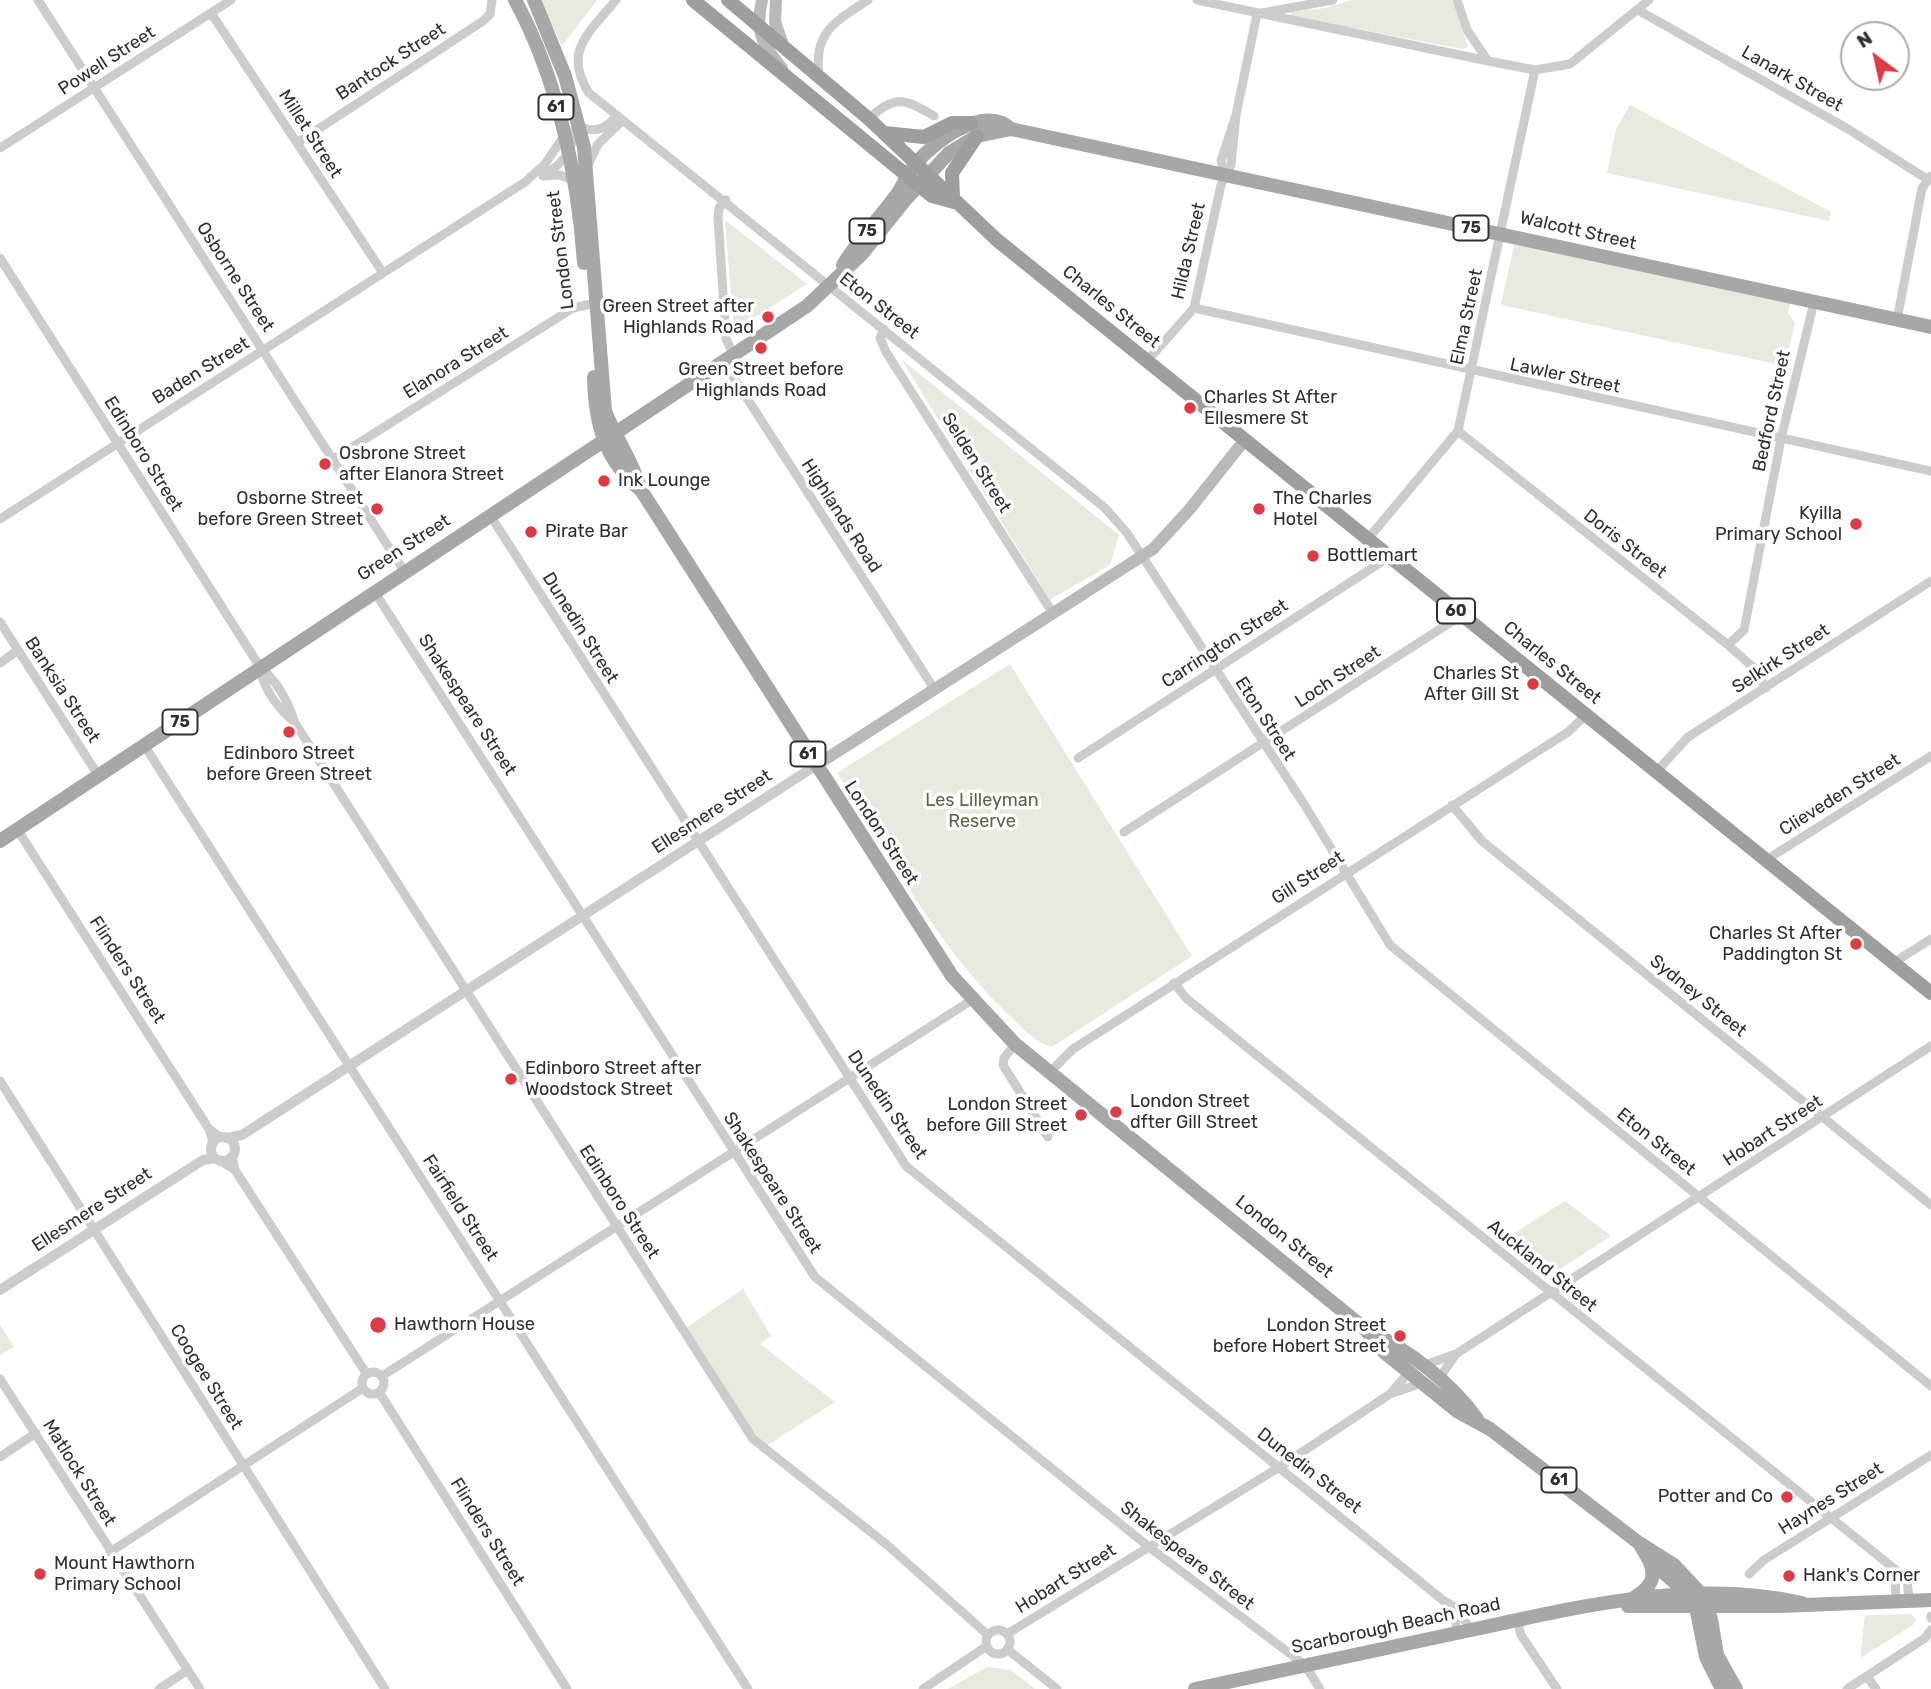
<!DOCTYPE html>
<html>
<head>
<meta charset="utf-8">
<style>
  body { margin:0 }
  #map { position:relative; width:1931px; height:1689px; overflow:hidden; background:#fff; font-family:Rubik,sans-serif }
  canvas { display:block }
  .north { position:absolute; left:1840px; top:21px; width:70px; height:70px; box-sizing:border-box; background:#fff; border:2px solid #acacac; border-radius:50%; rotate:327deg; font-size:19px; font-weight:700; line-height:28px; text-align:center; color:#2f2f2f }
  .north::after { content:''; display:block; margin:auto; width:24px; height:32px; background:#dc3b45; clip-path:polygon(50% 0,100% 100%,50% 72%,0 100%) }
</style>
</head>
<body>
<div id="map">
<canvas width="1931" height="1689"></canvas>
<div class="north">N</div>
</div>
<script>
const ctx = document.querySelector('canvas').getContext('2d');
ctx.lineJoin = 'round';
function paint(path, color) { ctx.fillStyle = color; ctx.fill(path, 'evenodd'); }
function trace(path, color, width, dash) { ctx.strokeStyle = color; ctx.lineWidth = width; ctx.lineCap = dash ? 'butt' : 'round'; ctx.setLineDash(dash || []); ctx.stroke(path); }
function write(font, color, halo, rows, align = 'center') {
  ctx.font = font + ' Rubik,sans-serif'; ctx.lineWidth = 7; ctx.setLineDash([]); ctx.textBaseline = 'middle'; ctx.strokeStyle = halo; ctx.fillStyle = color; for (const [text, x, y, turn = 0] of rows) {
    ctx.save(); ctx.translate(x, y); ctx.rotate((+turn || 0) * Math.PI / 180); ctx.textAlign = isNaN(turn) ? turn : align; if (halo) ctx.strokeText(text, 0, 0); ctx.fillText(text, 0, 0); ctx.restore();
  }
}
const green = new Path2D(`
  M540,0h57l-35,46z
  M1352,0h100l16,47 -6,2 -171,-33v-4l34,-4z
  M1630,105l201,107 -2,9 -222,-48 9,-44z
  M725,220l82,64 -73,47z
  M1515,240l276,59 -3,14 7,10 -10,43 -284,-61z
  M901,359l218,176 -9,30 -60,35z
  M1010,664l182,292 -140,91c-18,-5 -29,-19 -42,-31 -72,-68 -120,-160 -173,-243z
  M1565,1201l46,35 -63,41 -48,-35z
  M743,1289l28,47 -11,8 75,58 -69,44 -7,-6 -73,-112z
  M0,1325l14,22 -14,8z
  M1911,1614l5,5 -3,6 -53,33 5,-43z
  M987,1667l24,3 24,19h-87z`);
const minor = new Path2D(`
  M38,0l366,571
  M616,0c-26,32 -54,51 -27,93l516,415 22,25 177,271 86,141 541,441
  M1197,0l291,61
  M1457,0l10,30 21,31 47,9 35,-6 79,-64
  M1638,10l210,119 79,50
  M211,13l172,260
  M1262,13l71,-13
  M819,76c-6,-44 16,-54 49,-76
  M869,119c25,-25 37,-20 65,-3
  M578,126c17,8 28,3 39,-11
  M297,143l186,-122 7,-7 2,-14
  M0,148l231,-148
  M588,165l10,-21 25,-24
  M545,175c20,-14 27,-23 30,-47
  M543,176l17,-1 13,5
  M1225,176l-4,-15 15,-46
  M726,200l-7,8 -1,9 8,122 7,15
  M0,258l260,409c17,14 28,34 35,56l458,716 133,105 102,91
  M1194,308l737,163
  M1897,320l25,-132 9,-12
  M884,329l-4,9 6,14 166,260
  M723,361l210,326
  M1147,361l47,-53 27,-123 10,-20 5,-50 21,-101
  M1458,431l270,214 26,23 12,20
  M335,458l238,-150 23,-5
  M490,515l416,651 538,435 16,9 10,20
  M0,519l525,-337 20,-18 19,-28
  M1367,540l91,-109 77,-361
  M374,591l441,686 334,270 156,118 15,24
  M0,622l98,153
  M1728,645l16,-15 37,-191 33,-137
  M0,663l18,-13
  M260,667c3,22 17,40 34,55
  M144,745l604,944
  M1078,758l302,-195 7,-8
  M1656,772l32,-35 243,-156
  M1452,805l30,36 449,364
  M17,829l192,300 11,8
  M1124,832l338,-217
  M1766,860l165,-104
  M1893,963l38,-24
  M1174,983l13,16 720,580 2,21
  M1015,1044l-11,14 -1,7 45,72
  M1050,1072l23,-23 495,-317 18,-17
  M0,1081l385,608
  M209,1129l4,13
  M232,1156l3,14 131,203
  M221,1161l14,9
  M1422,1366l34,-12 475,-308
  M362 1383a11 11 0 1 1 22 0a11 11 0 1 1-22 0Z
  M382,1376l590,-376
  M0,1379l200,310
  M1438,1380l18,-26
  M379,1392l188,297
  M1391,1393l18,-21
  M0,1457l36,-24
  M110,1552l253,-164
  M1895,1569l1,31
  M1749,1574l15,-14 167,-105
  M1445,1602l10,15 2,16
  M1931,1616v2
  M1517,1620l4,15 36,54
  M986 1642a12 12 0 1 1 24 0a12 12 0 1 1-24 0Z
  M1007,1634l271,-166 112,-74 32,-11
  M1007,1649l50,40
  M1867,1676l9,13
  M159,1689l29,-19
  M923,1689l64,-43
  M1847,1689l78,-51 6,-8`);
const tertiary = new Path2D(`
  M211 1149a12 12 0 1 1 24 0a12 12 0 1 1-24 0Z
  M227,1138l15,-3 573,-369
  M0,1290l203,-130 12,-2`);
const secondary = new Path2D(`
  M762,0c-7,31 -1,43 20,68
  M776,0l-1,22 8,23
  M815,766l338,-217 36,-39 54,-68`);
const primary = new Path2D(`
  M515,0c42,77 63,175 69,263
  M534,0l31,76 19,71 21,264c11,28 28,51 36,79l311,486 63,68 350,285 19,23 73,59 33,18 149,114 35,22 28,30 9,24 6,36 19,34
  M843,265c15,-25 35,-45 52,-68 8,-10 11,-22 20,-32 17,-22 69,-62 96,-36l920,198
  M594,377c1,46 10,83 47,113
  M0,841l807,-535 55,-52 44,-55 43,-46 28,-17 34,-7
  M1369,1331c39,19 83,52 108,88
  M1639,1543l10,17 31,27 16,20 10,50 16,32
  M1634,1598c17,-11 23,-20 15,-38
  M1628,1606h152l151,-6
  M1195,1689c92,-20 184,-39 276,-59 108,-23 221,-52 331,-27`);
const trunk = new Path2D(`
  M693,0l239,196 22,6
  M728,0l141,119 128,121 934,753
  M884,133l40,4 28,-14h19
  M953,197l-1,-24 25,-37`);
const markers = [
  [768,317,7,"#dc3b45"],
  [761,348,7,"#dc3b45"],
  [1190,408,7,"#dc3b45"],
  [325,464,7,"#dc3b45"],
  [604,481,7,"#dc3b45"],
  [377,509,7,"#dc3b45"],
  [1259,509,7,"#dc3b45"],
  [1856,524,7,"#dc3b45"],
  [531,532,7,"#dc3b45"],
  [1313,556,7,"#dc3b45"],
  [1533,684,7,"#dc3b45"],
  [289,732,7,"#dc3b45"],
  [1856,944,7,"#dc3b45"],
  [511,1079,7,"#dc3b45"],
  [1116,1112,7,"#dc3b45"],
  [1081,1115,7,"#dc3b45"],
  [378,1325,9,"#dc3b45"],
  [1400,1336,7,"#dc3b45"],
  [1787,1497,7,"#dc3b45"],
  [40,1574,7,"#dc3b45"],
  [1789,1576,7,"#dc3b45"]
];
const shields = [
  [556,107,35],
  [1471,228,35],
  [867,231,35],
  [1456,611,38],
  [180,722,35],
  [808,754,35],
  [1559,1480,35]
];
const shieldNames = [
  ["61",556,107],
  ["75",1471,228],
  ["75",867,231],
  ["60",1456,611],
  ["75",180,722],
  ["61",808,754],
  ["61",1559,1480]
];
const streetNames = [
  ["Powell Street",107,61,-33],
  ["Bantock Street",391,62,-33],
  ["Lanark Street",1792,79,30],
  ["Millet Street",310,134,57],
  ["Walcott Street",1578,231,13],
  ["London Street",561,250,-97],
  ["Hilda Street",1189,251,-77],
  ["Osborne Street",235,277,57],
  ["Eton Street",879,306,38],
  ["Charles Street",1111,307,39],
  ["Elma Street",1467,317,-78],
  ["Elanora Street",456,363,-32],
  ["Baden Street",201,371,-32],
  ["Lawler Street",1565,376,12],
  ["Bedford Street",1772,411,-78],
  ["Edinboro Street",143,454,58],
  ["Selden Street",976,463,58],
  ["Highlands Road",841,516,57],
  ["Doris Street",1625,544,38],
  ["Green Street",404,548,-33],
  ["Dunedin Street",580,628,58],
  ["Carrington Street",1225,644,-33],
  ["Selkirk Street",1781,659,-33],
  ["Charles Street",1552,663,39],
  ["Loch Street",1338,677,-33],
  ["Banksia Street",62,690,57],
  ["Shakespeare Street",467,705,57],
  ["Eton Street",1265,719,57],
  ["Clieveden Street",1840,795,-32],
  ["Ellesmere Street",712,812,-33],
  ["London Street",881,833,57],
  ["Gill Street",1308,878,-33],
  ["Flinders Street",127,970,57],
  ["Sydney Street",1698,996,39],
  ["Dunedin Street",887,1105,56],
  ["Hobart Street",1773,1131,-33],
  ["Eton Street",1656,1142,39],
  ["Shakespeare Street",772,1183,57],
  ["Edinboro Street",619,1202,57],
  ["Fairfield Street",460,1208,57],
  ["Ellesmere Street",92,1210,-33],
  ["London Street",1284,1237,39],
  ["Auckland Street",1542,1266,39],
  ["Coogee Street",206,1377,58],
  ["Dunedin Street",1309,1471,38],
  ["Matlock Street",79,1473,58],
  ["Haynes Street",1831,1499,-32],
  ["Flinders Street",487,1532,58],
  ["Shakespeare Street",1187,1556,38],
  ["Hobart Street",1066,1579,-32],
  ["Scarborough Beach Road",1396,1626,-12]
];
const poiNames = [
  ["Green Street after",754,307,"right"],
  ["Highlands Road",754,328,"right"],
  ["Green Street before",761,370,"center"],
  ["Highlands Road",761,391,"center"],
  ["Charles St After",1204,398],
  ["Ellesmere St",1204,419],
  ["Osbrone Street",339,454],
  ["after Elanora Street",339,475],
  ["Ink Lounge",618,481],
  ["Osborne Street",363,499,"right"],
  ["before Green Street",363,520,"right"],
  ["The Charles",1273,499],
  ["Hotel",1273,520],
  ["Kyilla",1842,514,"right"],
  ["Primary School",1842,535,"right"],
  ["Pirate Bar",545,532],
  ["Bottlemart",1327,556],
  ["Charles St",1519,674,"right"],
  ["After Gill St",1519,695,"right"],
  ["Edinboro Street",289,754,"center"],
  ["before Green Street",289,775,"center"],
  ["Charles St After",1842,934,"right"],
  ["Paddington St",1842,955,"right"],
  ["Edinboro Street after",525,1069],
  ["Woodstock Street",525,1090],
  ["London Street",1130,1102],
  ["dfter Gill Street",1130,1123],
  ["London Street",1067,1105,"right"],
  ["before Gill Street",1067,1126,"right"],
  ["Hawthorn House",394,1325],
  ["London Street",1386,1326,"right"],
  ["before Hobert Street",1386,1347,"right"],
  ["Potter and Co",1773,1497,"right"],
  ["Mount Hawthorn",54,1564],
  ["Primary School",54,1585],
  ["Hank's Corner",1803,1576]
];
const parkNames = [
  ["Les Lilleyman",982,801],
  ["Reserve",982,822]
];
paint(green, '#e5ebde');
trace(minor, '#ccc', 9);
trace(tertiary, '#ccc', 10);
trace(secondary, '#b9b9b9', 12);
trace(primary, '#a7a7a7', 14);
trace(trunk, '#9e9e9e', 14);
for (const [x, y, r, color] of markers) { const dot = new Path2D(); dot.arc(x, y, r, 0, 2 * Math.PI); ctx.fillStyle = color; ctx.fill(dot); trace(dot, '#fff', 2.5); }
for (const [x, y, w] of shields) { const box = new Path2D(); box.roundRect(x - w / 2, y - 12.5, w, 25, 5); ctx.fillStyle = '#fff'; ctx.fill(box); trace(box, '#2f2f2f', 2); }
write('bold 16px', '#2f2f2f', null, shieldNames);
write('18px', '#2f2f2f', '#fff', streetNames);
write('18px', '#2f2f2f', '#fff', poiNames, 'left');
write('18px', '#52683f', '#fff', parkNames);
</script>
</body>
</html>
